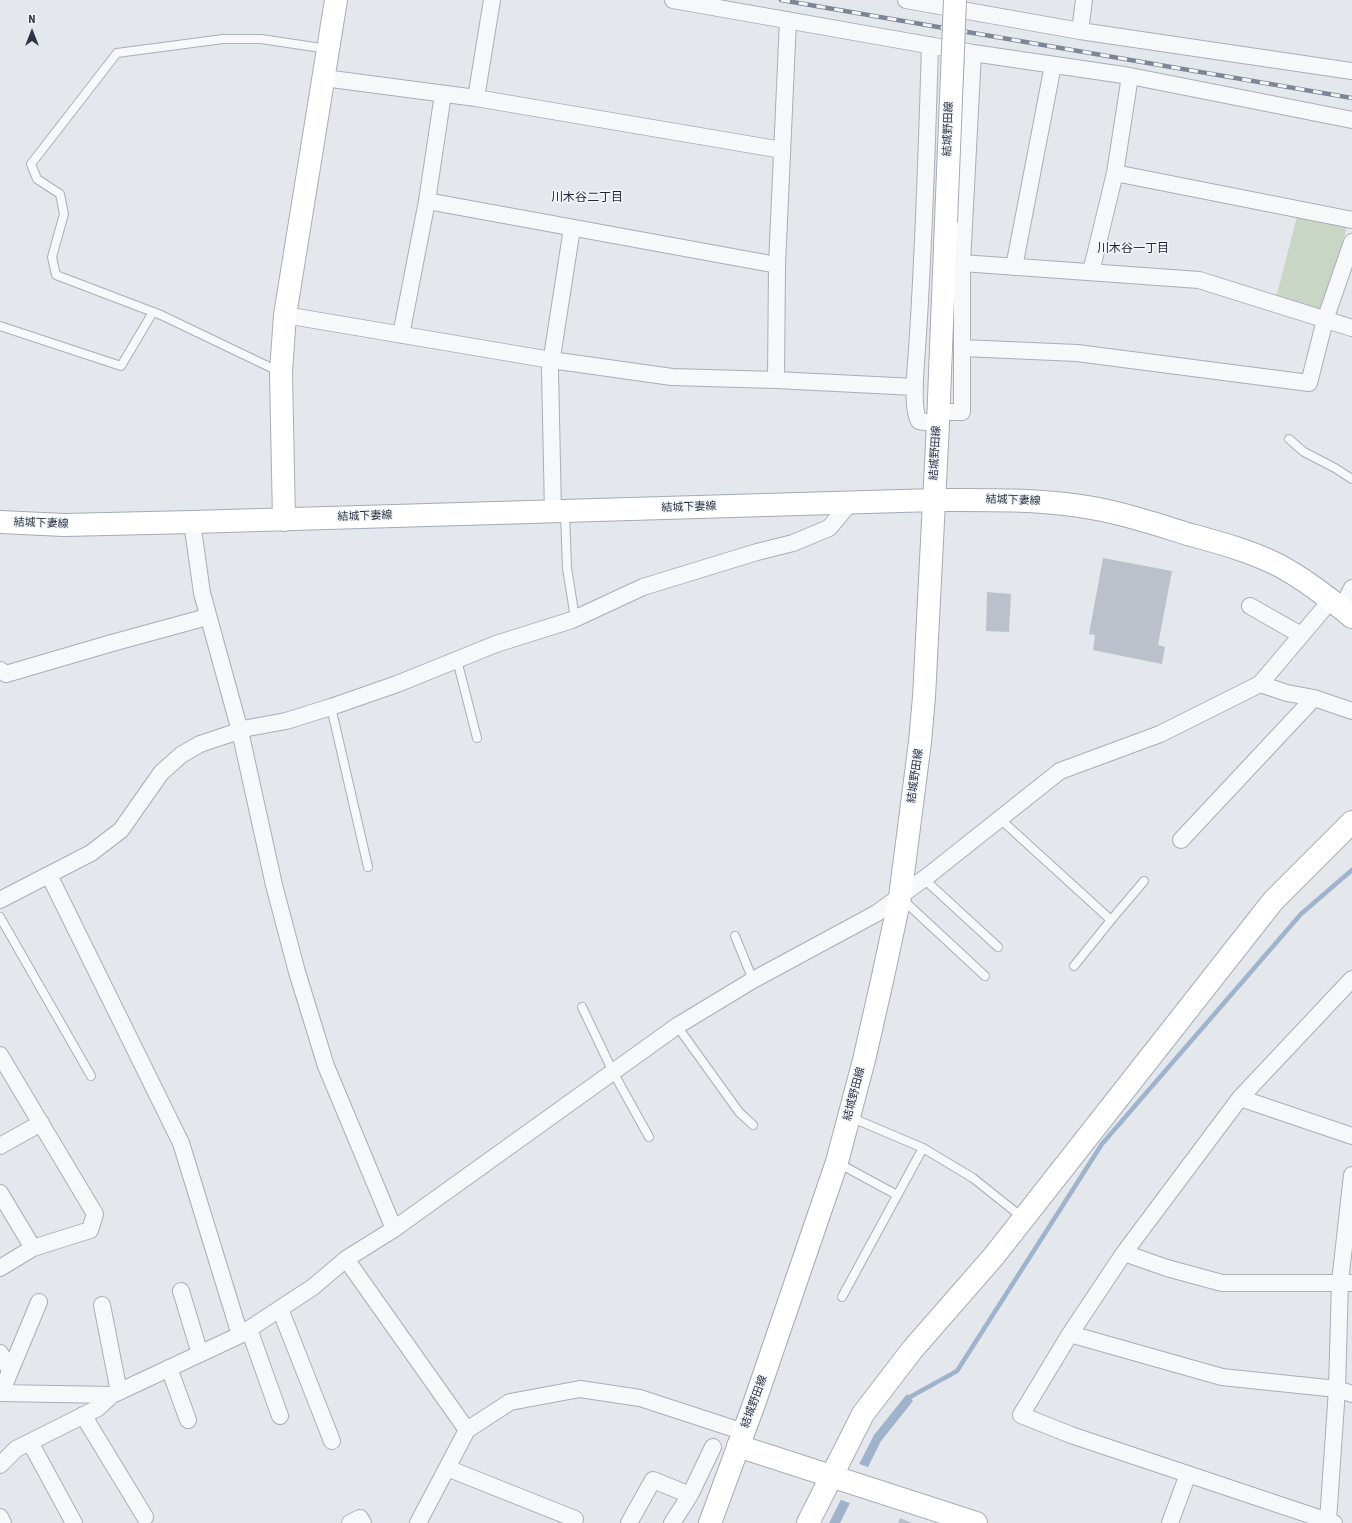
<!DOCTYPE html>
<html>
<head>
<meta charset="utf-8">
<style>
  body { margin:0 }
  #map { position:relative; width:1352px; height:1523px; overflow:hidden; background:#e4e7ec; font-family:"Source Sans 3",sans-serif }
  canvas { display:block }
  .north { position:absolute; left:12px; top:12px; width:40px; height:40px; -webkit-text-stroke:3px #f4f6f9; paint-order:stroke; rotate:0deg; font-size:11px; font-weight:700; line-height:16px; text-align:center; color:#2b3445 }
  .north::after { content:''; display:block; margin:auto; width:14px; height:18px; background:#2b3445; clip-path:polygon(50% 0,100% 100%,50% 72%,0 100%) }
</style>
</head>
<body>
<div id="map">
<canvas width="1352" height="1523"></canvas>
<div class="north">N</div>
</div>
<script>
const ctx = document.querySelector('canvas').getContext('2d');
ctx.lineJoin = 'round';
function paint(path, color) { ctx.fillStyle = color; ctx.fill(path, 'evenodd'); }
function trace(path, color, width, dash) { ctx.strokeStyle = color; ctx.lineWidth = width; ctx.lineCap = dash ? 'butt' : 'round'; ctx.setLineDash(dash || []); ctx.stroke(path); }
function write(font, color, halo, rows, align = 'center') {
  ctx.font = font + ' "Source Sans 3","Noto Sans JP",sans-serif'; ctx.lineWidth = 3; ctx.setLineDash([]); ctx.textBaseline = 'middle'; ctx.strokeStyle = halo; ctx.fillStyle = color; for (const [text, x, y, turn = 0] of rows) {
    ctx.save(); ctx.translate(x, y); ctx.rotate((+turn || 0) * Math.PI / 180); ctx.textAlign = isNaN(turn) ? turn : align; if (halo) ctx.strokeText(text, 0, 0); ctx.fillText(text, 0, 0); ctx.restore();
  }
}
const green = new Path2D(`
  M1297,217l51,7 -27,86 -45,-13z`);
const water = new Path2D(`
  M907,1394l6,7 -32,40 -41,82h-11l45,-88z`);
const pier = new Path2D(`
  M857,1463l13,5 -18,36 -13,-5z`);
const stream = new Path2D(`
  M907,1402l3,-5 47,-26 145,-227 199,-230 51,-44`);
const building = new Path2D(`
  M1103,558l69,13 -14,74 7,2 -3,17 -69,-14 2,-15 -6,-1z
  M987,592l24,2 -2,38 -23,-1z
  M900,1518l12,5h-14z`);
const lane = new Path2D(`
  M0,326l121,40 32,-54
  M280,372l-119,-57 -105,-40 -4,-18 12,-43 -4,-20 -23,-15 -6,-15 86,-111 106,-14h38l67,10
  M1289,439l15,13 31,16 17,11
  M565,512l2,56 8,50
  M457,660l20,78
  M331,707l37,160
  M999,818l112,102 33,-39
  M924,879l74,68
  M902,899l83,77
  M0,917l91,159
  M735,936l18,44
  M1074,966l37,-46
  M582,1007l31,65 36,65
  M677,1026l62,86 14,13
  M850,1117l73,31 50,30 50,40
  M838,1163l59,32
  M842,1297l81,-149`);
const street = new Path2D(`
  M673,0l300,53 157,23 222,44
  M906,0l174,31 272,40
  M1080,31l4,-31
  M930,45c-3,102 -6,203 -13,304 -1,16 -6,59 2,72l19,3
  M324,78l152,20 306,52
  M476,98l16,-98
  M1115,173l237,47
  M427,201l350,64
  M962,263l237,17 153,48
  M1014,267l39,-202
  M1091,272l24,-99 15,-97
  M285,315l266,45 121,17 104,3 139,7
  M401,335l26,-134 16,-107
  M963,348l114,5 232,30 16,-63 27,-78
  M776,380l1,-115 11,-245
  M938,412h24v-149l11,-210
  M553,512l-3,-142 22,-142
  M192,522l10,71 38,138 34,154 23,87 29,94 68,163
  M1250,606l51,29
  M1342,608l10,-20
  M0,670l6,4 106,-31 95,-26
  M1260,684l27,9 27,5 38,13
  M1181,840l133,-142
  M49,875l132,268 59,192
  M0,900l91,-47 30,-23 40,-57 20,-18 19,-11 48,-16 38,-7 45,-14 66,-23 99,-40 76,-24 71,-33 114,-35 36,-9 36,-15 21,-25
  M0,1055l95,159 -5,16 -57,18
  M1240,1098l112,38
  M0,1146l41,-23
  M0,1193l33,55 -33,20
  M1124,1253l43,15 55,15h130
  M346,1259l121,171
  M181,1291l19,63
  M102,1305l17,87
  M280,1309l52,132
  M249,1329l31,87
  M1070,1334l152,43 115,12 15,5
  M0,1353l10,17
  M169,1368l19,52
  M0,1393l112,2
  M1,1393l38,-91
  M83,1415l62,102
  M30,1442l44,81
  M0,1465l16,-16 82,-41 14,-13 128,-60 73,-48 33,-28 48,-30 283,-203 76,-46 124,-67 52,-38 131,-104 100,-37 100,-50 71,-84
  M447,1468l128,51
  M0,1517l3,6
  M1328,1521l9,-132 3,-107 12,-107
  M350,1523l10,-5 3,5
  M418,1523l49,-93 43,-28 70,-13 60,9 104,34
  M629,1523l24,-43 37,15
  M672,1523l18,-28 23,-48
  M1170,1523l18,-49
  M1334,1523l-263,-88 -50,-20 49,-81 54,-81 116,-155 112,-119`);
const secondary = new Path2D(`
  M284,520l-3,-148 4,-57 51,-315
  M738,1446l238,77
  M808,1523l55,-109 49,-64 82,-94 279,-355 79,-79`);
const primary = new Path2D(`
  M0,522l64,3 128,-3 742,-22c49,0 97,-1 146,6 37,5 75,18 111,29 30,8 62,17 89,31 26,14 49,32 72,51
  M710,1523l44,-119 83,-242 27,-102 18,-79 18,-84 20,-155 4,-45 14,-273 8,-202`);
const rail = new Path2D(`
  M781,0l571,98`);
const primaryBridge = new Path2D(`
  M946,222l9,-222`);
const streetNames = [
  ["結城野田線",949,129,-88],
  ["結城野田線",936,453,-87],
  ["結城下妻線",1013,501,2],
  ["結城下妻線",689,508,-2],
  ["結城下妻線",365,517,-2],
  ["結城下妻線",41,524,2],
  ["結城野田線",916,776,-82],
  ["結城野田線",855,1094,-75],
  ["結城野田線",755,1402,-70]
];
const neighbourhoodNames = [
  ["川木谷二丁目",587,198],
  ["川木谷一丁目",1133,249]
];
paint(green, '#c9d6c5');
paint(water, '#9fb4cc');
paint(pier, '#e4e7ec');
trace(stream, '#9fb4cc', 4.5);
paint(building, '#bbc0ca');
trace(lane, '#a9aeb7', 10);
trace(street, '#a9aeb7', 18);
trace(secondary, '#a9aeb7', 24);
trace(primary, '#a3abb8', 24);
trace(lane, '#f7f8fa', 8);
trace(street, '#f7f8fa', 16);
trace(secondary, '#fff', 22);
trace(primary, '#fff', 22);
trace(rail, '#7d8696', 4.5);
trace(rail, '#f4f6f9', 3, [9]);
trace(primaryBridge, '#a3abb8', 24, []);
trace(primaryBridge, '#fff', 22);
write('11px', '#2b3445', '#f4f6f9', streetNames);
write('12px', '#1d2536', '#f4f6f9', neighbourhoodNames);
</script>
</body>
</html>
